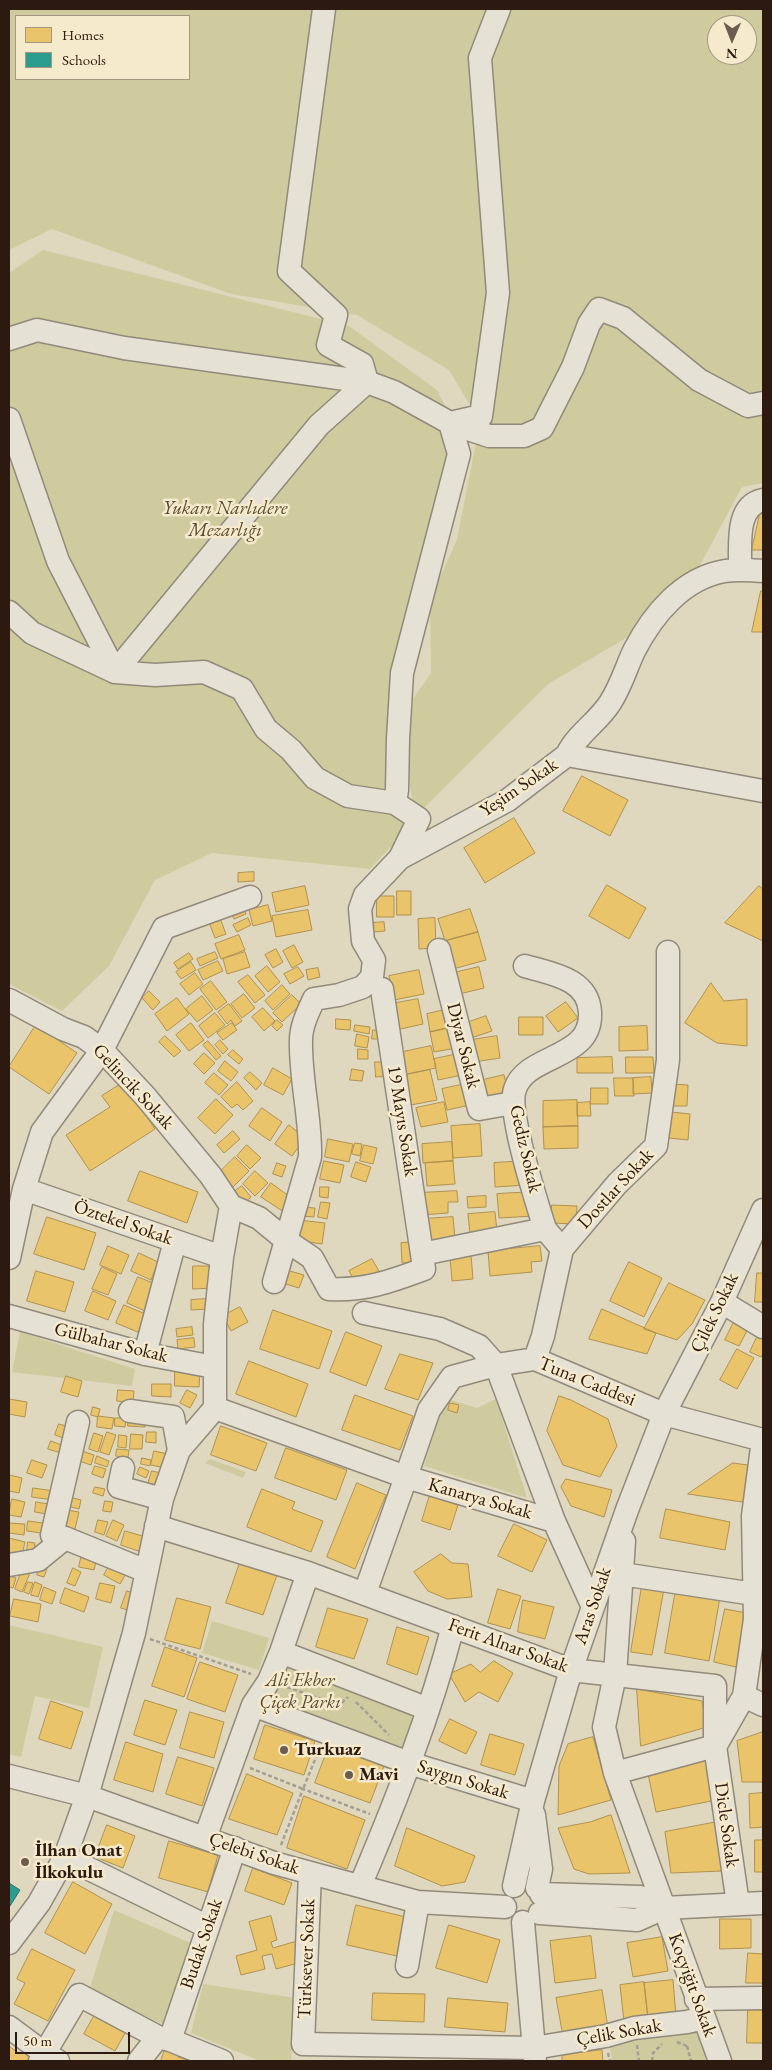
<!DOCTYPE html>
<html>
<head>
<meta charset="utf-8">
<style>
  body { margin:0 }
  #map { position:relative; width:772px; height:2070px; overflow:hidden; background:#e0d8be; font-family:"EB Garamond",serif }
  canvas { display:block }
  .frame { position:absolute; inset:0; border:10px solid #2c1910; pointer-events:none }
  .legend { position:absolute; left:15px; top:15px; width:175px; height:65px; box-sizing:border-box; background:#f5eacb; border:1px solid #a59680; margin:0; padding:6px 9px; list-style:none; font-size:15px; color:#2c1910 }
  .legend li { display:flex; align-items:center; gap:10px; height:25px }
  .legend b { width:25px; border:1px solid #a59680 }
  .north { position:absolute; left:707px; top:15px; width:50px; height:50px; box-sizing:border-box; background:#f5eacb; border:1px solid #a59680; border-radius:50%; rotate:181deg; font-size:14px; font-weight:700; line-height:20px; text-align:center; color:#2c1910 }
  .north::after { content:''; display:block; margin:auto; width:18px; height:22px; background:#6b5c4d; clip-path:polygon(50% 0,100% 100%,50% 72%,0 100%) }
  .scale { position:absolute; left:15px; top:2032px; width:115px; height:22px; box-sizing:border-box; border:2px solid #2c1910; border-top:0; padding-left:6px; font-size:15px; line-height:18px; white-space:nowrap; color:#2c1910; -webkit-text-stroke:4px #f5eacb; paint-order:stroke }
</style>
</head>
<body>
<div id="map">
<canvas width="772" height="2070"></canvas>
<div class="frame"></div>
<ul class="legend">
<li><b style="height:14px;background:#e9c46a"></b>Homes</li>
<li><b style="height:14px;background:#2a9d8f"></b>Schools</li>
</ul>
<div class="north">N</div>
<div class="scale">50 m</div>
</div>
<script>
const ctx = document.querySelector('canvas').getContext('2d');
ctx.lineJoin = 'round';
function paint(path, color) { ctx.fillStyle = color; ctx.fill(path, 'evenodd'); }
function trace(path, color, width, dash) { ctx.strokeStyle = color; ctx.lineWidth = width; ctx.lineCap = dash ? 'butt' : 'round'; ctx.setLineDash(dash || []); ctx.stroke(path); }
function write(font, color, halo, rows, align = 'center') {
  ctx.font = font + ' "EB Garamond",serif'; ctx.lineWidth = 5; ctx.setLineDash([]); ctx.textBaseline = 'middle'; ctx.strokeStyle = halo; ctx.fillStyle = color; for (const [text, x, y, turn = 0] of rows) {
    ctx.save(); ctx.translate(x, y); ctx.rotate((+turn || 0) * Math.PI / 180); ctx.textAlign = isNaN(turn) ? turn : align; if (halo) ctx.strokeText(text, 0, 0); ctx.fillText(text, 0, 0); ctx.restore();
  }
}
const green = new Path2D(`
  M9,9h754v474l-21,4 -65,121 -129,76 -133,133 -8,-51 -5,-12 11,69 -43,46 -158,-16 -57,27 -46,86 -47,45 -53,-27v-711l34,-23 306,76 88,64 32,62 -59,218 -5,59 7,-29 19,-27 -1,-73 27,-61 23,-117 -31,-52 -92,-55 -126,-21 -179,-65 -43,21zM16,16h173v63h-173zM717,25h30v30h-30z
  M20,1332l115,37 -3,17 -120,-14z
  M445,1398l32,10 19,-9 31,99 -103,-32z
  M210,1459l36,13 -3,6 -38,-15z
  M212,1621l57,17 -10,32 -57,-17z
  M9,1625l94,22 -14,61 -54,-12 -14,61 -12,-3z
  M283,1661l138,51 -19,43 -139,-51z
  M114,1910l79,34 -26,82 -78,-35z
  M203,1984l92,14 -4,63h-31l-69,-28z
  M695,2025l17,36h-100l-3,-22z`);
const homes = new Path2D(`
  M761,509h2v41h-11z
  M761,591h2v41h-11z
  M582,776l46,24 -18,36 -47,-25z
  M514,818l21,35 -50,30 -21,-35z
  M254,872v9l-16,1v-9z
  M607,885l39,23 -17,31 -40,-23z
  M305,886l4,19 -33,7 -4,-19z
  M759,886l4,3v52l-38,-18z
  M397,891h14v24h-14z
  M377,896h17v21h-17z
  M242,903l4,11 -12,5 -5,-11z
  M268,905l4,16 -19,5 -4,-16z
  M470,909l8,23 -33,9 -7,-22z
  M308,910l4,20 -36,7 -4,-21z
  M218,913l8,21 -11,4 -8,-21z
  M248,918l3,7 -14,7 -4,-7z
  M435,918l1,30 -17,1 -1,-30z
  M384,922l1,9 -12,1 -1,-9z
  M478,932l8,28 -33,9 -8,-28z
  M239,935l6,15 -24,9 -6,-15z
  M294,945l9,17 -11,6 -9,-17z
  M276,949l7,13 -10,6 -8,-13z
  M215,952l3,6 -18,8 -3,-7z
  M245,952l5,15 -23,7 -4,-15z
  M189,953l4,6 -15,10 -4,-6z
  M218,961l5,10 -20,9 -5,-10z
  M191,962l5,8 -15,9 -5,-7z
  M267,966l13,16 -12,10 -13,-16z
  M298,967l6,9 -14,8 -6,-10z
  M479,967l5,21 -29,7 -6,-21z
  M318,968l2,9 -12,3 -2,-10z
  M419,970l5,24 -30,6 -5,-24z
  M195,973l8,11 -14,11 -9,-11z
  M248,975l17,20 -10,8 -17,-21z
  M211,981l16,21 -11,8 -16,-21z
  M711,983l13,18 23,-2v47l-30,-3 -32,-20z
  M282,985l8,9 -17,16 -8,-9z
  M149,991l11,11 -7,8 -11,-12z
  M244,994l11,14 -13,10 -11,-14z
  M292,995l9,9 -19,18 -9,-9z
  M202,996l11,14 -16,12 -11,-13z
  M177,998l12,16 -22,17 -12,-17z
  M418,999l5,25 -27,6 -5,-26z
  M566,1002l12,16 -20,14 -12,-16z
  M229,1004l13,17 -7,5 -4,-6 -4,4 -9,-12z
  M263,1008l12,13 -11,10 -12,-14z
  M449,1009l4,18 -23,5 -3,-18z
  M215,1013l10,12 -17,13 -9,-12z
  M486,1016l6,15 -21,7 -5,-15z
  M519,1017h24v18h-24z
  M336,1019l15,1 -1,10 -14,-1z
  M277,1020l6,5 -6,6 -5,-5z
  M191,1023l13,17 -15,11 -13,-16z
  M232,1023l5,7 -14,10 -6,-7z
  M36,1025l41,28 -28,41 -40,-27z
  M355,1025l15,2 -1,7 -15,-3z
  M647,1026l1,24 -29,1v-24z
  M453,1027l4,21 -23,4 -4,-20z
  M373,1030l11,1 -1,8h-11z
  M357,1034l12,3 -2,11 -12,-2z
  M165,1036l16,15 -7,6 -15,-15z
  M497,1036l3,22 -26,4 -3,-22z
  M220,1040l8,9 -5,5 -8,-9z
  M208,1041l13,15 -5,4 -13,-15z
  M431,1046l5,22 -34,7 -4,-22z
  M358,1049l10,1v9h-10z
  M233,1050l10,9 -4,5 -11,-9z
  M204,1053l11,10 -11,11 -10,-10z
  M458,1054l4,21 -24,5 -4,-21z
  M612,1057l1,16h-36v-15z
  M626,1057h27l1,16h-28z
  M225,1061l13,11 -7,9 -13,-10z
  M375,1062h15v14l-14,1z
  M273,1068l19,11 -9,16 -19,-10z
  M352,1069l12,2 -2,10 -12,-1z
  M430,1070l7,30 -26,5 -6,-30z
  M250,1072l12,11 -6,7 -12,-12z
  M214,1073l14,12 -9,10 -14,-12z
  M504,1075l5,19 -26,6 -4,-19z
  M651,1077l1,16 -19,1v-16z
  M614,1078h19l1,18h-19z
  M124,1082l31,47 -65,42 -24,-36 44,-28 -8,-11z
  M237,1082l16,19 -10,9 -6,-6 -5,4 -11,-11z
  M465,1084l5,21 -23,5 -5,-21z
  M673,1084l15,1 -1,21h-14z
  M591,1088h17v16h-17z
  M216,1099l17,16 -18,19 -17,-16z
  M577,1100l1,26 -35,1v-26z
  M444,1102l4,20 -27,5 -5,-19z
  M590,1102l1,14h-14v-13z
  M262,1108l20,14 -12,19 -21,-15z
  M671,1112l19,2 -2,26 -19,-2z
  M480,1124l2,32 -29,2 -2,-32z
  M289,1125l16,13 -13,18 -17,-12z
  M578,1126v22l-34,1 -1,-22z
  M233,1131l7,8 -16,14 -7,-8z
  M328,1139l25,5 -4,18 -24,-5z
  M452,1142l1,19 -30,2 -1,-19z
  M355,1143l7,1 -2,12 -8,-2z
  M247,1145l14,13 -11,11 -13,-13z
  M364,1145l13,3 -4,16 -13,-3z
  M235,1157l14,14 -17,17 -14,-14z
  M324,1161l20,4 -4,18 -20,-4z
  M453,1161l2,23 -28,2 -2,-23z
  M525,1161l1,24 -31,2 -1,-24z
  M356,1162l15,5 -5,15 -15,-5z
  M277,1163l9,3 -4,11 -9,-3z
  M140,1171l58,21 -11,31 -59,-22z
  M255,1171l13,12 -13,13 -12,-12z
  M271,1183l22,16 -9,13 -23,-15z
  M242,1186l9,11 -10,9 -10,-12z
  M320,1187h9l-1,11 -8,-1z
  M457,1191l1,11h-10v11l-27,2 -1,-22z
  M533,1192l1,24 -35,2 -2,-24z
  M486,1196v11l-18,1 -1,-11z
  M321,1202l9,1 -3,16 -9,-2z
  M552,1205l25,1 -1,18 -25,-1z
  M301,1207l14,1 -1,9 -14,-1z
  M495,1212l2,20 -27,2 -2,-20z
  M47,1217l49,16 -12,37 -50,-16z
  M453,1217l2,22 -30,2 -1,-22z
  M298,1220l27,3 -3,21 -27,-4z
  M417,1242l2,20 -17,1 -1,-20z
  M108,1246l21,9 -8,19 -21,-9z
  M540,1246l2,15 -11,1 1,10 -42,4 -2,-25z
  M139,1253l19,9 -7,18 -20,-9z
  M471,1255l2,24 -21,2 -2,-24z
  M372,1259l7,12 -23,13 -7,-13z
  M629,1262l33,16 -18,39 -34,-16z
  M193,1266h20v22l-20,1z
  M102,1267l15,7 -9,21 -16,-6z
  M283,1269l21,6 -5,13 -20,-6z
  M36,1271l38,11 -9,30 -38,-11z
  M757,1273h6v29h-8z
  M138,1277l15,6 -3,6 4,2 -9,20 -18,-8z
  M669,1283l36,17 -13,24 -15,16 -33,-11z
  M93,1291l23,10 -8,19 -23,-9z
  M207,1299l1,10 -17,1v-10z
  M124,1305l24,10 -8,18 -24,-10z
  M240,1307l8,15 -17,9 -8,-15z
  M602,1309l54,24 -9,21 -58,-15z
  M273,1310l59,21 -13,38 -59,-20z
  M735,1320l14,7 -10,19 -14,-6z
  M192,1327l1,8 -16,2 -1,-8z
  M346,1332l36,14 -16,40 -36,-14z
  M758,1335l5,2v16l-2,4 -11,-5z
  M194,1338l1,9 -17,2 -1,-9z
  M737,1349l17,9 -17,31 -17,-9z
  M400,1354l33,9 -15,37 -33,-11z
  M249,1361l59,23 -12,33 -60,-23z
  M175,1371l25,1 -1,15 -24,-1z
  M66,1376l16,5 -4,16 -17,-5z
  M152,1384h19v13l-19,-1z
  M118,1390l16,1 -1,12 -16,-2z
  M187,1390l10,5 -7,13 -10,-5z
  M355,1395l58,21 -13,34 -58,-20z
  M559,1396l12,4 37,19 9,27 -17,31 -37,-12 -16,-34z
  M9,1399l18,3 -2,15 -16,-3z
  M450,1403l9,2 -2,8 -9,-3z
  M93,1407l7,2 -2,8 -7,-2z
  M98,1416l16,2 -2,11 -15,-2z
  M129,1416l16,1v10l-17,-1z
  M115,1418h11l-1,9 -10,-1z
  M59,1424l14,4 -4,12 -14,-5z
  M221,1426l46,17 -11,28 -45,-16z
  M107,1432l9,3 -7,20 -9,-3z
  M147,1432h9v11l-10,-1z
  M94,1433l9,3 -5,16 -9,-3z
  M131,1434l12,1 -1,14h-12z
  M119,1435l8,1 -1,12 -8,-1z
  M51,1441l13,5 -3,7 -13,-4z
  M286,1448l61,22 -11,30 -61,-22z
  M76,1449l18,6 -3,10 -18,-6z
  M117,1449l12,1 -1,8 -12,-2z
  M154,1451l14,3 -3,14 -14,-3z
  M97,1456l12,5 -2,6 -12,-4z
  M142,1458l9,2 -1,6 -9,-2z
  M32,1460l15,5 -5,13 -15,-5z
  M733,1463l22,3 -6,37 -61,-9z
  M95,1466l11,3 -3,9 -11,-4z
  M140,1467l9,4 -3,7 -9,-4z
  M152,1471l9,2 -4,17 -10,-3z
  M9,1475l13,3 -3,15 -10,-2z
  M566,1479l46,11 -8,27 -33,-11 -10,-19z
  M357,1483l29,12 -31,74 -28,-12z
  M95,1487l10,2 -2,7 -10,-3z
  M33,1488l21,3 -1,9 -21,-3z
  M262,1489l33,13 -3,7 31,12 -12,31 -64,-25z
  M430,1495l28,10 -8,25 -28,-9z
  M69,1497l12,3 -2,9 -12,-3z
  M12,1499l13,3 -4,15 -12,-2z
  M105,1501l8,1 -2,10 -8,-1z
  M36,1502l19,3 -2,10 -18,-3z
  M666,1509l64,13 -5,28 -65,-12z
  M67,1510l12,2 -4,17 -12,-2z
  M98,1520l10,2 -4,13 -9,-3z
  M113,1520l11,5 -7,16 -11,-5z
  M28,1521l15,2 -2,10 -14,-2z
  M9,1523l16,1 -1,11 -15,-2z
  M514,1524l33,16 -15,32 -34,-16z
  M125,1531l21,6 -5,15 -20,-7z
  M9,1538l16,4 -3,13 -13,-3z
  M28,1542l7,1 -1,9 -7,-1z
  M82,1554l15,4 -3,12 -15,-3z
  M441,1554l11,9 16,1 4,33 -25,2 -19,-8 -14,-19z
  M43,1558l7,2 -6,17 -7,-2z
  M241,1560l37,12 -15,43 -37,-12z
  M112,1561l16,9 -8,14 -16,-9z
  M73,1568l8,4 -6,14 -8,-3z
  M22,1570l8,3 -8,19 -7,-3z
  M10,1576l6,2 -3,10 -4,-1z
  M28,1582l5,1 -4,11 -5,-2z
  M35,1582l7,3 -4,12 -7,-2z
  M100,1583l15,3 -4,17 -15,-4z
  M642,1586l22,3 -12,66 -21,-3z
  M44,1587l12,5 -4,12 -12,-4z
  M65,1588l24,9 -5,15 -24,-9z
  M498,1589l23,7 -11,33 -22,-6z
  M676,1589l44,8 -11,64 -44,-8z
  M127,1591l9,3 -6,17 -9,-3z
  M177,1598l34,9 -11,42 -35,-9z
  M14,1599l27,5 -3,18 -28,-6z
  M523,1600l31,7 -9,32 -27,-7z
  M328,1608l40,11 -14,40 -38,-12z
  M725,1609l22,4 -11,54 -22,-5z
  M397,1627l32,10 -12,38 -30,-11z
  M165,1647l32,11 -13,39 -32,-11z
  M494,1661l19,12 -15,29 -19,-10 -14,10 -16,-28 22,-10 9,8z
  M200,1662l38,13 -13,37 -38,-13z
  M637,1689l65,12 5,26 -66,19z
  M145,1700l32,10 -12,35 -31,-10z
  M51,1701l32,11 -12,37 -32,-10z
  M190,1712l34,10 -10,36 -34,-10z
  M450,1719l27,13 -11,22 -27,-13z
  M265,1725l50,16 -11,34 -50,-16z
  M763,1732v50h-21l-5,-41z
  M490,1734l34,10 -9,31 -34,-10z
  M593,1737l18,63 -53,15 1,-49 9,-22z
  M126,1742l37,12 -10,38 -39,-12z
  M329,1746l55,20 -14,37 -55,-20z
  M707,1756l9,44 -60,12 -9,-43z
  M178,1757l36,11 -12,38 -36,-12z
  M247,1774l46,19 -16,42 -48,-16z
  M763,1793v34l-13,1 -1,-34z
  M304,1796l61,24 -18,49 -60,-21z
  M611,1815l19,58 -41,1 -15,-5 -16,-41 32,-6z
  M717,1822l6,49 -52,2 -6,-41z
  M107,1825l28,11 -12,32 -28,-11z
  M407,1828l68,28 -10,26 -23,4 -47,-20z
  M755,1840h8v32h-8z
  M169,1841l49,14 -10,37 -49,-14z
  M253,1868l39,15 -8,22 -39,-14z
  M73,1882l39,22 -27,50 -40,-21z
  M356,1905l50,12 -9,39 -50,-11z
  M271,1916l6,24 -6,2 2,6 24,-7 5,21 -26,7 -4,-15 -10,2 3,13 -24,6 -5,-19 21,-6 -8,-28z
  M720,1919h31v29l-31,1z
  M449,1925l51,15 -13,43 -51,-15z
  M591,1936l5,42 -41,5 -5,-42z
  M662,1937l6,34 -35,6 -6,-34z
  M32,1949l43,21 -27,51 -34,-17 11,-21 -8,-4z
  M748,1953l15,1v29h-17z
  M673,1980l3,36 -28,3 -4,-36z
  M644,1982l4,37 -24,3 -4,-37z
  M602,1990l6,38 -45,8 -7,-38z
  M373,1993l52,1 -1,28 -52,-2z
  M448,1998l60,5 -3,29 -60,-5z
  M748,2010h15v33h-16z
  M97,2011l31,17 -13,23 -31,-17z
  M9,2046l11,8 3,-3 9,6 -3,4h-20z
  M165,2049l14,4 -1,4 9,3 2,-5 10,6h-38z
  M602,2050l1,11h-41v-6z`);
const schools = new Path2D(`
  M9,1883l11,7 -10,16 -1,-1z`);
const path = new Path2D(`
  M150,1639l101,35
  M287,1687l52,18 9,-8
  M356,1702l33,33
  M250,1768l53,21 16,-39
  M281,1845l22,-56 67,25
  M677,2042l10,4
  M637,2045l2,16
  M687,2046l4,15
  M608,2053l2,8
  M652,2061l1,-8 9,-9`);
const minor = new Path2D(`
  M324,9l-35,262 47,44 -8,30 34,19 5,18 27,10 56,31 39,13h35l18,-8 31,-61 16,-43 10,-15 24,9 76,62 49,26 15,-3
  M9,339l28,-9 87,18 243,34
  M9,419l49,142 57,111 204,-247 48,-43
  M740,570c1,-22 -6,-64 23,-70
  M9,612l23,21 83,39 40,3 49,-3 38,17 24,40 25,21 24,28 33,18 47,7 2,-13 1,-51 4,-66 57,-219 -9,-31 31,-7 17,-123 -18,-235 19,-49
  M567,755c9,-20 31,-33 43,-52 11,-17 16,-35 24,-52 19,-37 49,-73 91,-80 13,-2 26,-1 38,0
  M400,858l108,-58 59,-45 196,36
  M439,950l40,159 34,-6
  M525,966c26,8 63,12 65,46 3,48 -63,41 -75,77 -8,22 22,114 30,140
  M382,989l40,265
  M9,1000l54,29 21,8 18,13 43,46 66,80 20,30
  M24,1189l198,68
  M231,1206l28,12 28,23 25,17 17,31c36,2 63,-8 95,-20l-2,-15 123,-25 17,20
  M9,1258l15,-69 18,-57 60,-82 62,-122 86,-31
  M274,1282l36,-125c1,-39 -10,-78 -9,-117 0,-14 7,-28 13,-41l25,-4 24,-8 9,-10 2,-17 -11,-19 -3,-32 5,-14 35,-37 19,-39 -24,-16
  M722,1302l41,25
  M364,1313l76,16 39,17 17,19 58,156 39,86
  M9,1316l136,38 69,13
  M145,1354l30,-113
  M535,1359l8,-23 19,-87 55,-65 39,-38 12,-86v-108
  M215,1408l191,69 23,-67 23,-33 44,-12 39,-6 129,55 99,26
  M130,1411l43,6 6,33
  M78,1422l-26,113 13,3 81,33
  M123,1468l-4,19 43,12
  M156,1526l152,47 263,97 144,16v60l23,158
  M624,1541l-9,134 -11,52 11,46 105,288
  M9,1565l29,-5 27,-22
  M622,1574l132,20
  M365,1593l41,-116 148,44
  M281,1652l147,57
  M744,1696l11,-77 -2,-103 10,-76
  M253,1705l156,58 124,38
  M716,1745l28,-49 19,9
  M615,1773l100,-27
  M9,1776l78,20 187,67 144,39 87,5
  M534,1815l7,54 -4,19
  M205,1838l48,-133 16,-24 12,-29 27,-79
  M65,1857l143,70
  M310,1873l-7,171 231,4 72,-12 28,-8 53,-6 17,-4
  M360,1886c36,-85 70,-171 93,-260
  M514,1886l19,-85 38,-131 56,-160 37,-96 58,-112 41,-92
  M541,1894l99,3 24,11
  M540,1913l97,7 27,-12 99,-5
  M523,1922l12,139
  M9,1943l30,-40 26,-46 22,-61 47,-163 28,-134 17,-49 36,-42v-84l7,-67 9,-51
  M407,1966l11,-64
  M696,1999l67,-1
  M9,2027l35,26 14,8
  M170,2040l65,-192
  M40,2061l39,-66 79,42 12,3 52,21
  M139,2061l19,-24`);
const markers = [
  [284,1750,5,"#6b5c4d"],
  [349,1775,5,"#6b5c4d"],
  [25,1862,5,"#6b5c4d"]
];
const parkNames = [
  ["Yukarı Narlıdere",225,509],
  ["Mezarlığı",225,531],
  ["Ali Ekber",300,1681],
  ["Çiçek Parkı",300,1703]
];
const streetNames = [
  ["Yeşim Sokak",519,788,-34],
  ["Diyar Sokak",463,1046,76],
  ["Gelincik Sokak",133,1087,47],
  ["19 Mayıs Sokak",402,1121,81],
  ["Gediz Sokak",525,1149,77],
  ["Dostlar Sokak",616,1189,-47],
  ["Öztekel Sokak",123,1223,19],
  ["Çilek Sokak",715,1313,-64],
  ["Gülbahar Sokak",111,1343,14],
  ["Tuna Caddesi",587,1382,22],
  ["Kanarya Sokak",480,1499,16],
  ["Aras Sokak",593,1606,-71],
  ["Ferit Alnar Sokak",508,1646,20],
  ["Saygın Sokak",463,1780,17],
  ["Dicle Sokak",726,1825,82],
  ["Çelebi Sokak",254,1854,19],
  ["Budak Sokak",202,1944,-71],
  ["Türksever Sokak",307,1959,-88],
  ["Koçyiğit Sokak",692,1985,70],
  ["Çelik Sokak",619,2033,-10]
];
const poiNames = [
  ["Turkuaz",294,1750],
  ["Mavi",359,1775],
  ["İlhan Onat",35,1851],
  ["İlkokulu",35,1873]
];
paint(green, '#cfcb9f');
paint(homes, '#e9c46a');
trace(homes, '#b0914f', 1);
paint(schools, '#2a9d8f');
trace(schools, '#2b7569', 1);
trace(minor, '#918a7b', 25);
trace(path, '#a49e94', 2.5, [4, 2.5]);
trace(minor, '#e6e1d5', 22);
for (const [x, y, r, color] of markers) { const dot = new Path2D(); dot.arc(x, y, r, 0, 2 * Math.PI); ctx.fillStyle = color; ctx.fill(dot); trace(dot, '#f5eacb', 2); }
write('italic 19px', '#594b33', '#f5eacb', parkNames);
write('19px', '#2c1910', '#f5eacb', streetNames);
write('bold 19px', '#2c1910', '#f5eacb', poiNames, 'left');
</script>
</body>
</html>
